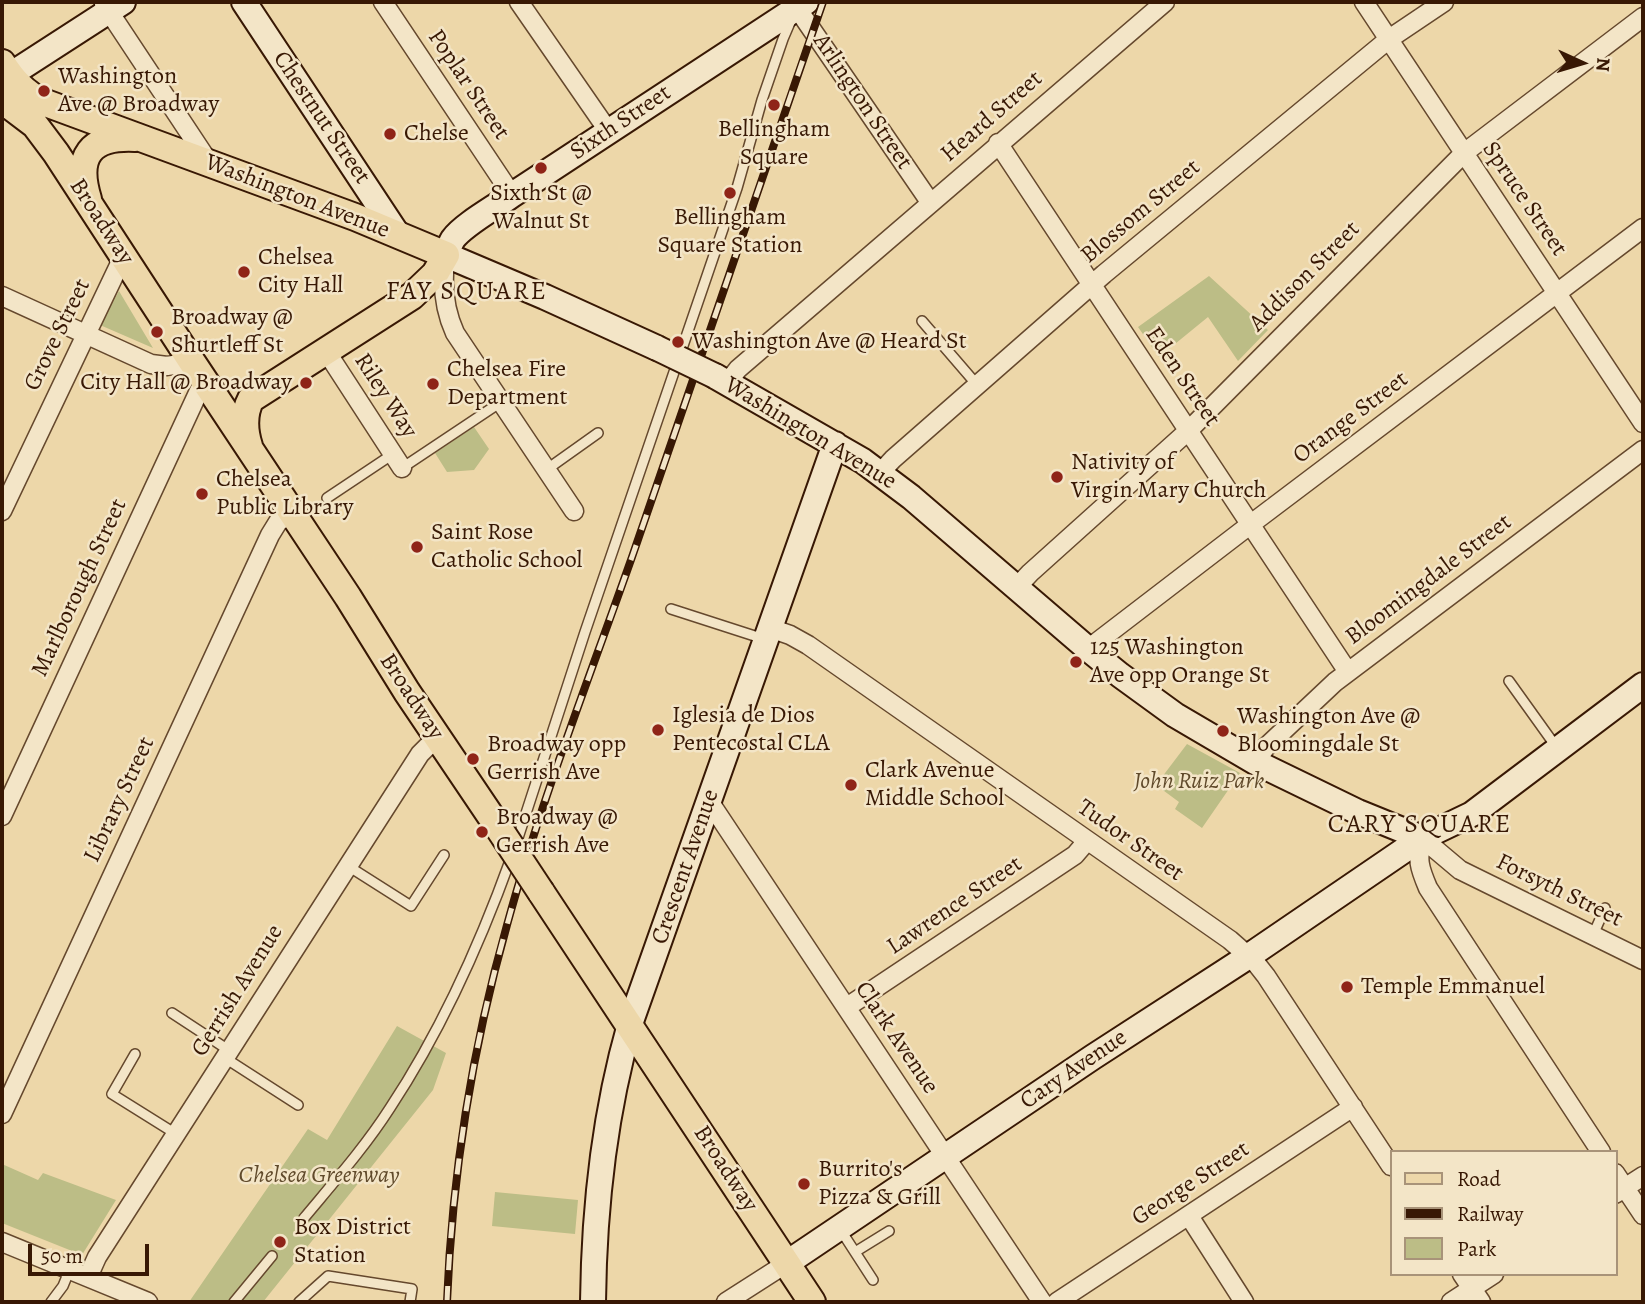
<!DOCTYPE html>
<html>
<head>
<meta charset="utf-8">
<style>
  body { margin:0 }
  #map { position:relative; width:1645px; height:1304px; overflow:hidden; background:#edd7a9; font-family:Alegreya,serif }
  canvas { display:block }
  .frame { position:absolute; inset:0; border:4px solid #381804; pointer-events:none }
  .legend { position:absolute; left:1390px; top:1150px; width:228px; height:126px; box-sizing:border-box; background:#f3e5c7; border:2px solid #a89379; margin:0; padding:9px 12px; list-style:none; font-size:21px; color:#381804 }
  .legend li { display:flex; align-items:center; gap:14px; height:35px }
  .legend b { width:35px; border:2px solid #a89379 }
  .north { position:absolute; left:1547px; top:28px; width:70px; height:70px; -webkit-text-stroke:5px #f3e5c7; paint-order:stroke; rotate:94deg; font-size:19px; font-weight:700; line-height:28px; text-align:center; color:#381804 }
  .north::after { content:''; display:block; margin:auto; width:24px; height:32px; background:#381804; clip-path:polygon(50% 0,100% 100%,50% 72%,0 100%) }
  .scale { position:absolute; left:28px; top:1244px; width:121px; height:32px; box-sizing:border-box; border:4px solid #381804; border-top:0; padding-left:9px; font-size:21px; line-height:24px; white-space:nowrap; color:#381804; -webkit-text-stroke:5px #f3e5c7; paint-order:stroke }
</style>
</head>
<body>
<div id="map">
<canvas width="1645" height="1304"></canvas>
<div class="frame"></div>
<ul class="legend">
<li><b style="height:9px;background:#edd7a9"></b>Road</li>
<li><b style="height:9px;background:#381804"></b>Railway</li>
<li><b style="height:19px;background:#bcbd86"></b>Park</li>
</ul>
<div class="north">N</div>
<div class="scale">50 m</div>
</div>
<script>
const ctx = document.querySelector('canvas').getContext('2d');
ctx.lineJoin = 'round';
function paint(path, color) { ctx.fillStyle = color; ctx.fill(path, 'evenodd'); }
function trace(path, color, width, dash) { ctx.strokeStyle = color; ctx.lineWidth = width; ctx.lineCap = dash ? 'butt' : 'round'; ctx.setLineDash(dash || []); ctx.stroke(path); }
function write(font, color, halo, rows, align = 'center') {
  ctx.font = font + ' Alegreya,serif'; ctx.lineWidth = 5; ctx.setLineDash([]); ctx.textBaseline = 'middle'; ctx.strokeStyle = halo; ctx.fillStyle = color; for (const [text, x, y, turn = 0] of rows) {
    ctx.save(); ctx.translate(x, y); ctx.rotate((+turn || 0) * Math.PI / 180); ctx.textAlign = isNaN(turn) ? turn : align; if (halo) ctx.strokeText(text, 0, 0); ctx.fillText(text, 0, 0); ctx.restore();
  }
}
const green = new Path2D(`
  M1209,276l59,54 -30,31 -30,-44 -49,40 -21,-30z
  M119,291l34,57 -53,-23z
  M474,427l15,22 -15,21 -27,2 -12,-19z
  M1187,744l53,29 -38,55 -27,-19 4,-7 -23,-17z
  M397,1026l49,27 -13,37 -170,212h-74l119,-173 19,11z
  M2,1164l36,16 5,-7 73,27 -34,55 -80,-32z
  M495,1192l83,8 -3,34 -83,-8z`);
const lane = new Path2D(`
  M922,321l56,65
  M402,468l99,-66
  M546,470l52,-37
  M327,498l66,-44
  M671,609l93,30
  M1509,681l48,67
  M516,844l69,-212 152,-444 25,-88 21,-61 9,-21
  M348,866l63,40 33,-51
  M1593,935l12,-27
  M172,1013l58,38
  M135,1054l-23,40 64,40
  M225,1058l73,47
  M304,1218c30,-36 61,-71 86,-110 51,-77 90,-164 121,-250
  M840,1229l33,51
  M855,1252l34,-21
  M51,1302l12,-16 7,-17
  M234,1302l38,-46
  M299,1302l29,-26 84,13 -2,13`);
const street = new Path2D(`
  M383,2l129,193
  M519,2l90,130
  M1364,2l279,421
  M104,4l106,160
  M797,8l133,194
  M998,143l350,529
  M445,262c-3,24 0,49 10,71l119,178
  M2,296l149,68 16,2 25,-4
  M326,351l76,117
  M727,383l11,-14 427,-367
  M880,473l13,-14 211,-185 285,-235 55,-37
  M2,511l121,-254
  M1016,588l14,-15 158,-142 276,-278 179,-136
  M770,628l20,7 18,10 422,295 25,22 11,14 125,190
  M1088,649l163,-125 392,-296
  M1255,762l11,-15 69,-65 308,-232
  M709,801l333,501
  M2,816l202,-436
  M847,1007l228,-152 12,-14
  M2,1114l268,-579 8,-13 13,-10
  M1601,1152l-173,-264c-9,-21 -11,-28 -6,-50l38,32 183,90
  M1615,1173l28,42
  M1615,1194l28,-18
  M1189,1216l55,86
  M2,1242l146,60
  M1462,1274l19,28
  M88,1277l9,-20 323,-503 17,-17
  M726,1302l61,-39
  M1057,1302l296,-195
  M1451,1302l43,-28`);
const secondary = new Path2D(`
  M244,2l154,233
  M10,75l113,-73
  M657,348l-112,-51 -99,-42c2,-5 4,-11 7,-16 11,-15 43,-32 59,-44l294,-193
  M715,376l148,85 48,36 177,152 32,26 55,40 80,47 103,50 64,26
  M787,1263l306,-206 156,-101 173,-118 50,-24 171,-129
  M593,1302c1,-94 11,-187 37,-278l205,-580`);
const primary = new Path2D(`
  M2,63c11,17 22,30 41,39l312,115 91,38 -11,19 -23,22 -161,103c-8,15 -7,31 -2,47
  M2,100l33,25 21,28 136,209 156,235 59,95 87,129
  M88,199c-13,-43 2,-63 47,-61
  M541,892l271,410`);
const rail = new Path2D(`
  M447,1302c5,-127 25,-253 60,-377 34,-125 82,-246 125,-368 64,-185 127,-370 191,-555`);
const secondaryBridge = new Path2D(`
  M657,348l58,28`);
const primaryBridge = new Path2D(`
  M494,821l47,71`);
const markers = [
  [44,91,7,"#8f2418"],
  [774,105,7,"#8f2418"],
  [390,134,7,"#8f2418"],
  [541,168,7,"#8f2418"],
  [730,193,7,"#8f2418"],
  [244,272,7,"#8f2418"],
  [157,332,7,"#8f2418"],
  [678,342,7,"#8f2418"],
  [306,383,7,"#8f2418"],
  [433,384,7,"#8f2418"],
  [1057,477,7,"#8f2418"],
  [202,494,7,"#8f2418"],
  [417,547,7,"#8f2418"],
  [1076,662,7,"#8f2418"],
  [658,730,7,"#8f2418"],
  [1223,731,7,"#8f2418"],
  [473,759,7,"#8f2418"],
  [851,785,7,"#8f2418"],
  [482,832,7,"#8f2418"],
  [1347,987,7,"#8f2418"],
  [804,1184,7,"#8f2418"],
  [280,1242,7,"#8f2418"]
];
const poiNames = [
  ["Washington",58,77],
  ["Ave @ Broadway",58,105],
  ["Bellingham",774,130,"center"],
  ["Square",774,158,"center"],
  ["Chelse",404,134],
  ["Sixth St @",541,194,"center"],
  ["Walnut St",541,222,"center"],
  ["Bellingham",730,218,"center"],
  ["Square Station",730,246,"center"],
  ["Chelsea",258,258],
  ["City Hall",258,286],
  ["Broadway @",171,318],
  ["Shurtleff St",171,346],
  ["Washington Ave @ Heard St",692,342],
  ["Chelsea Fire",447,370],
  ["Department",447,398],
  ["City Hall @ Broadway",292,383,"right"],
  ["Nativity of",1071,463],
  ["Virgin Mary Church",1071,491],
  ["Chelsea",216,480],
  ["Public Library",216,508],
  ["Saint Rose",431,533],
  ["Catholic School",431,561],
  ["125 Washington",1090,648],
  ["Ave opp Orange St",1090,676],
  ["Iglesia de Dios",672,716],
  ["Pentecostal CLA",672,744],
  ["Washington Ave @",1237,717],
  ["Bloomingdale St",1237,745],
  ["Broadway opp",487,745],
  ["Gerrish Ave",487,773],
  ["Clark Avenue",865,771],
  ["Middle School",865,799],
  ["Broadway @",496,818],
  ["Gerrish Ave",496,846],
  ["Temple Emmanuel",1361,987],
  ["Burrito's",818,1170],
  ["Pizza & Grill",818,1198],
  ["Box District",294,1228],
  ["Station",294,1256]
];
const streetNames = [
  ["Poplar Street",468,85,56],
  ["Arlington Street",862,102,56],
  ["Heard Street",992,117,-41],
  ["Chestnut Street",321,118,56],
  ["Sixth Street",621,123,-34],
  ["Washington Avenue",297,197,21],
  ["Spruce Street",1524,199,56],
  ["Blossom Street",1141,212,-40],
  ["Broadway",101,222,57],
  ["Addison Street",1305,277,-45],
  ["Grove Street",58,335,-64],
  ["Eden Street",1182,377,56],
  ["Riley Way",385,396,57],
  ["Orange Street",1351,418,-37],
  ["Washington Avenue",810,434,31],
  ["Bloomingdale Street",1429,580,-37],
  ["Marlborough Street",80,588,-65],
  ["Broadway",411,697,57],
  ["Library Street",120,800,-65],
  ["Tudor Street",1130,841,35],
  ["Crescent Avenue",686,867,-71],
  ["Forsyth Street",1559,891,26],
  ["Lawrence Street",955,906,-34],
  ["Gerrish Avenue",238,991,-58],
  ["Clark Avenue",896,1038,56],
  ["Cary Avenue",1074,1070,-34],
  ["Broadway",725,1169,57],
  ["George Street",1191,1184,-33]
];
const parkNames = [
  ["John Ruiz Park",1199,782],
  ["Chelsea Greenway",319,1176]
];
const neighbourhoodNames = [
  ["FAY SQUARE",467,293],
  ["CARY SQUARE",1420,826]
];
paint(green, '#bcbd86');
trace(lane, '#65482d', 12);
trace(street, '#65482d', 21);
trace(secondary, '#381804', 28);
trace(primary, '#381804', 30);
trace(lane, '#f3e5c7', 9);
trace(street, '#f3e5c7', 18);
trace(secondary, '#f3e5c7', 24);
trace(primary, '#edd7a9', 26);
trace(rail, '#381804', 8);
trace(rail, '#f3e5c7', 5, [16]);
trace(secondaryBridge, '#381804', 28, []);
trace(primaryBridge, '#381804', 30, []);
trace(secondaryBridge, '#f3e5c7', 24);
trace(primaryBridge, '#edd7a9', 26);
for (const [x, y, r, color] of markers) { const dot = new Path2D(); dot.arc(x, y, r, 0, 2 * Math.PI); ctx.fillStyle = color; ctx.fill(dot); trace(dot, '#f3e5c7', 2.5); }
write('24px', '#381804', '#f3e5c7', poiNames, 'left');
write('24px', '#381804', '#f3e5c7', streetNames);
write('italic 24px', '#604a2b', '#f3e5c7', parkNames);
ctx.letterSpacing = '2px';
write('26px', '#381804', '#f3e5c7', neighbourhoodNames);
ctx.letterSpacing = '0px';
</script>
</body>
</html>
